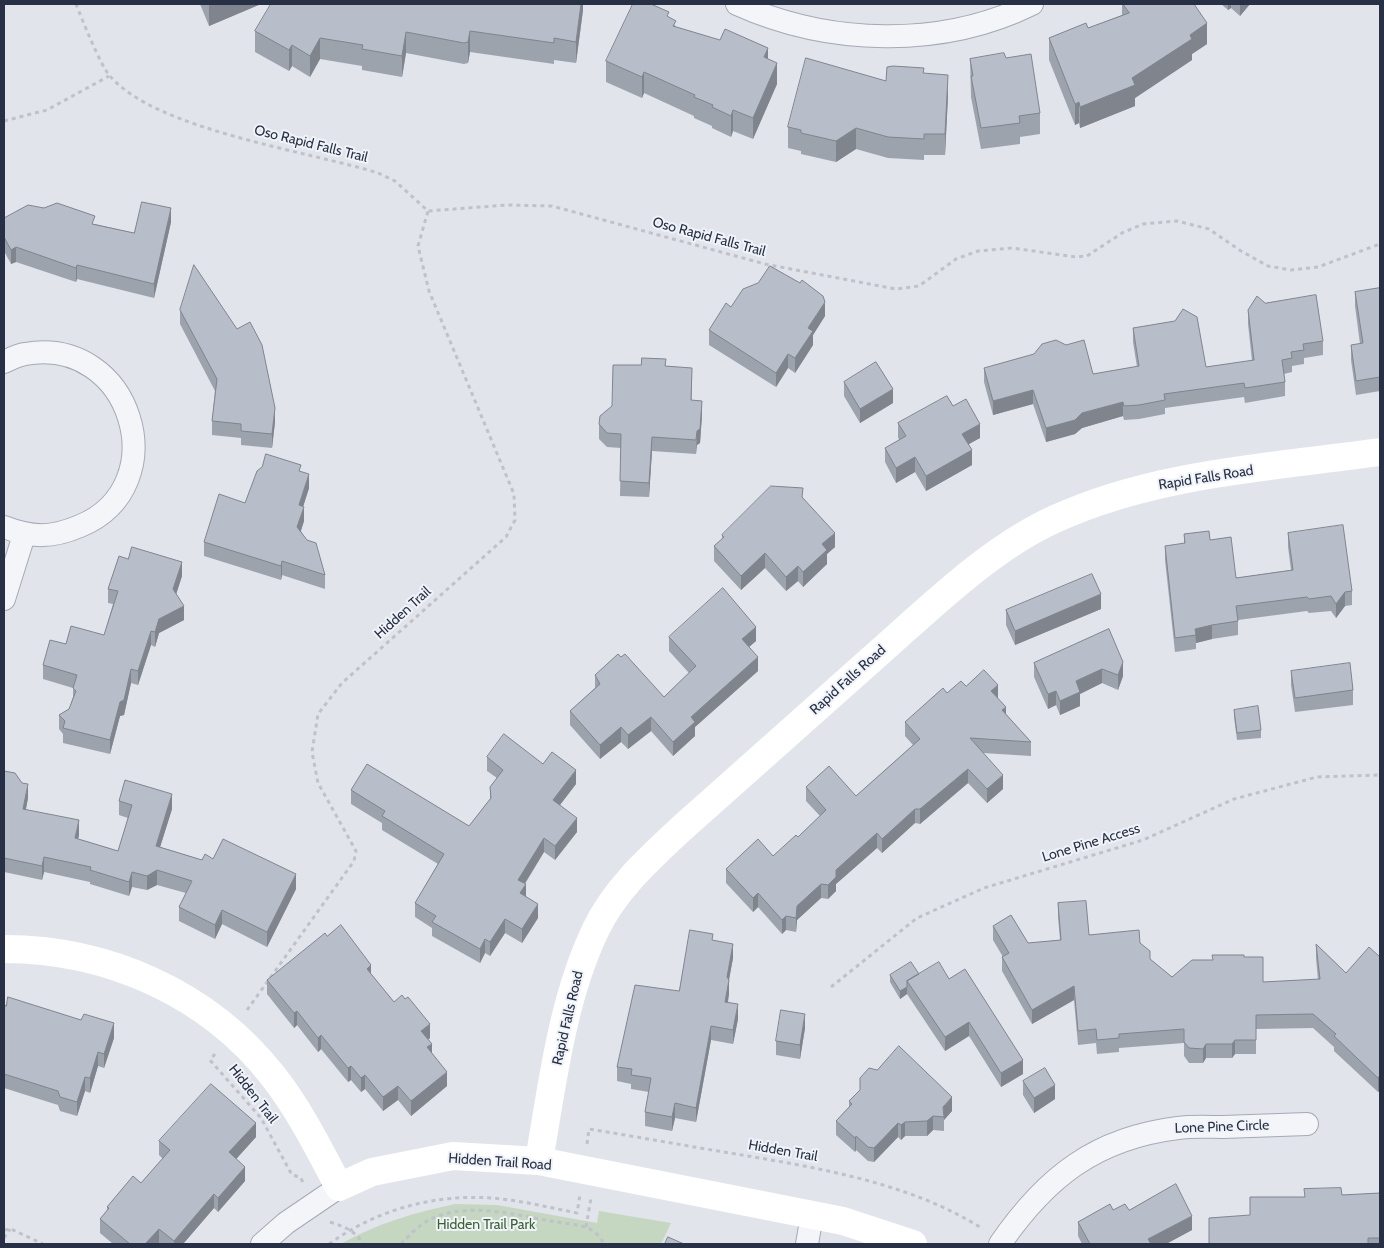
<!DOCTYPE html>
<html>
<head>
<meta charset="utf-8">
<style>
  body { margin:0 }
  #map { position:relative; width:1384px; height:1248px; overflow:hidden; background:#e1e4eb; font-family:Cabin,sans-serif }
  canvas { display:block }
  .frame { position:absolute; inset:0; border:5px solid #273045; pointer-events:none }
</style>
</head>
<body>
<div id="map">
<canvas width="1384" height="1248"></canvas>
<div class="frame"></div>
</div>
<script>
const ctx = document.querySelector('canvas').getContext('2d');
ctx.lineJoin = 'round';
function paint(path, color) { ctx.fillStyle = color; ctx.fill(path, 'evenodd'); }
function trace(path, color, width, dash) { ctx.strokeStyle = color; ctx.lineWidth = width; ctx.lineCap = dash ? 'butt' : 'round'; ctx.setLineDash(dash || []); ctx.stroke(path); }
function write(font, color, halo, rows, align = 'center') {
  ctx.font = font + ' Cabin,sans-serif'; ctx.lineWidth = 4; ctx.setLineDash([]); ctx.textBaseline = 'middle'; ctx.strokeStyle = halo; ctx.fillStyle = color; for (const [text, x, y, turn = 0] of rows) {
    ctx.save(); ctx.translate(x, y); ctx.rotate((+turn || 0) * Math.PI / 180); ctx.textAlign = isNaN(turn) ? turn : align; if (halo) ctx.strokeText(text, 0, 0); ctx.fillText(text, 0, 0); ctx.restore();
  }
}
const green = new Path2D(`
  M455,1204l42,1 100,18 2,-12 72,12 -10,21h-320c37,-21 73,-31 114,-40z`);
const path = new Path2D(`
  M76,4c6,15 24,61 34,72 46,54 198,75 268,97l17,8 33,30 79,-6 45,1 213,58 131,25 23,-3 37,-27 22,-8 34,-3 64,9 11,-1 35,-23 21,-9 34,-3 32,8 32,22 27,15 23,4 27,-3 62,-23
  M4,121l43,-11 62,-34
  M831,987l86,-69 67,-30 159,-48 91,-41 83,-22 63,-2
  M247,1010l107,-149 2,-10 -38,-68 -6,-31 6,-38 24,-31 164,-146 9,-17 -1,-26 -85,-203 -11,-45 10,-35
  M215,1054l-5,6 51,58 31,57 8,2 4,7
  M587,1144l2,-15c49,8 98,17 147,25 83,14 175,29 247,75
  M330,1222c14,5 25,8 33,22
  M586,1227l5,-29
  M4,1230l7,-1 32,15
  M4,1238l6,-9
  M329,1244c50,-36 111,-52 173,-45 25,3 50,9 75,14l3,-18
  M401,1244c11,-12 23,-24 40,-29 34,-11 75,0 110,6 11,2 23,3 34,6 9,3 15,9 19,17`);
const street = new Path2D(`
  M737,4c91,41 204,45 295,0
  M4,362c6,-3 14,-7 21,-8 107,-19 152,132 55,172 -28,12 -48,12 -76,1
  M4,599l20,-64
  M262,1244l24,-21 53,-36
  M807,1244l5,-29
  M1000,1244c46,-67 96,-106 178,-116 14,-2 30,-1 45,-1 28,-1 56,-2 84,-3`);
const secondary = new Path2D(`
  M4,949c103,0 204,44 269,127 26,33 46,73 66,111l33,-15 81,-16 86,5 304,60 70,23
  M539,1161c13,-75 23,-162 57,-232 19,-40 54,-71 86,-101 66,-59 133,-118 200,-178 52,-46 109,-102 173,-131 100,-46 217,-52 325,-67`);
const wall = new Path2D(`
  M200,4h61l-52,22z
  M583,4v6l-7,53 -22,-3v4l-84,-12 -2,11 -4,1 -58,-11 -4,24 -40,-7v-4l-42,-7 -10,18 -18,-11 -3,5 -34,-19v-21z
  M1122,4h72l13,40 -15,10v6l-57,38v8l-55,22 -1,-5 -4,2 -26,-65v-22l39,-10 34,-13z
  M1221,4h29l-10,12 -9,-8 -3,2z
  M669,17l7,10 92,32 9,25 -24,55 -20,-8 -2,6 -19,-9v-2l-18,-8v-2l-50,-23 -2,5 -36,-16v-21z
  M970,59l70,54v21l-20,3v7l-39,5 -10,-52z
  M924,73l24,23 -3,59h-21v5l-36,-2 -32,-9 -20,13 -35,-8v-3l-13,-3v-21l98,-46z
  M4,218l91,6 39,9 37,-11 -17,76 -77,-19 -1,3 -60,-20 -5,2 -7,-13z
  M1380,288v103l-24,4 -5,-35v-15l9,-1 -5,-38v-14z
  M1265,303l58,38v14l-19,3v6l-12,2v6l-8,2 1,8v14l-40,7 -1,-6 -79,11v6l-26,5 -15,1 -1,-4 -41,12 -7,6 -29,8 -13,-38 -40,11 -9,-33v-14l109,6 44,-7 -4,-25v-14l73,39 46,-6 -4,-37v-14z
  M731,307l94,9 -12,19v10l-18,28 -7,-5 -12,19 -67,-42v-15z
  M180,310l95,112 -3,26 -31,-3v-7l-29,-3v-14l3,-30 -35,-67z
  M666,366l26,16 -1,18 11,15 -2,28 -3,2 -1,9 -44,-3 -3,46 -29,-1 1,-48 -14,-1 -8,-8v-15l13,-18z
  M844,382l49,21 -33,20 -16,-27z
  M953,406l27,32 -12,6 4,21 -46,26 -11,-19 -19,11 -11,-21v-14l14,-8 -1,-3v-14z
  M301,471l8,17 -6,18 1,15 -3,10 24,44v14l-43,-14 -1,5 -77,-24v-14l41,-39z
  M803,498l32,49 -8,7v10l-24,23 -5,-6 -12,10 -21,-23 -24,22 -27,-29v-15l8,-7v-4z
  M1288,533l64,58v14l-7,1 -9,12 -5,-7 -22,2 -2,-2 -69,9v15l-26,4 -16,4v6l-21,3 -10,-92v-14l19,-2v-10l26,6 26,38 55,-8 -3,-23z
  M182,576l-6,18 8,26 -25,13 -4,14 -4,-2 -13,40 -7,-2 -7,32 -4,1 -10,38 -47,-11v-9l-4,-5v-14l10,-6 4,-12v-9l-30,-9v-14l23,-21 38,-9 9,-31 -5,-1v-14z
  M1101,609l-86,36 -9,-20v-15z
  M1109,629l14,47 -5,14 -16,-7 -22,11v12l-20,9 -4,-10 -8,4 -14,-32v-14z
  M669,637l87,4 -7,6 9,24 -63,56v9l-22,20 -22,-25 -23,18 -7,-7 -21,17 -30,-34v-14l25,-23v-13l26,-18 43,40 25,-24 -20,-22z
  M1291,671l62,19v15l-58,7 -4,-27z
  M966,686l32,12 8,16 25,28v14l-48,-3 20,36 -16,14 -19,-20 -48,41 -5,-1 -33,30 -5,-5 -41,36v7l-8,8 -7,-1 -24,22 -1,12 -10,-2 -4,4 -24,-27 -5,5 -27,-29v-14l47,-13 25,-19 22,-21 -14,-15v-14l50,9 57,-51 -8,-9v-14l42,-29z
  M1234,710l27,20v8l-24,2 -3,-23z
  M487,757l56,7 33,20 -16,21 17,27 -22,28 -11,-8 -19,32 1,12 12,22 -16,25 -17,-10 -15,23 -5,-3 -5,10 -48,-27v-8l-17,-11v-14l23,-39 -56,-34v-7l-31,-19v-14l118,36 21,-27v-12l7,-9 -10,-7z
  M4,771l24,27 -2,11 53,26 -1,4 40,12 10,-33 -9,-3v-14l53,8 -12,38 42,13 11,-1 83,30 -29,58 -45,-23 -7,15 -36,-18v-14l7,-14 -29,-8 -10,5 -15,-3 -3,9 -39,-12v-2l-46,-10 -2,8 -38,-8z
  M1058,903l31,32 51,8 10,16 22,18 41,-17 31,-3 19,25 55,-2 -2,-22v-14l30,29 34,-16v133l-2,2 -44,-41v-4l-21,-19 -57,1v25h-21l-3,4h-26l-3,5h-14l-5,-7v-13l-65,5v4l-22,2 -1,-11 -18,2 -4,-45 -42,24 -30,-53v-14h1l-10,-17v-14l35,17 32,-3 -2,-23z
  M327,936l44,38 23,28 36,36 -2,2 4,13 15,33 -36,30 -13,-16 -15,11 -18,-22 -4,3 -10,-12 -3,2 -27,-33 -3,3 -21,-27 -3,3 -27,-34v-14z
  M713,940l20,18 -4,21v15l-1,9 10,16 -5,25 -22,-4 -15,82 -21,-4 -3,13 -27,-5v-14l4,-20 -18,-3v-5l-14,-3v-14l62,-76z
  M919,974l30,5 74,95 -22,13 -32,-51 -24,15 -38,-57 -7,5 -10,-17v-7z
  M4,1005l110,33 -10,30 -6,-2 -8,27 -5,-2 -8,25 -17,-5 -2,-6 -54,-17z
  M805,1028l-5,31 -24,-4v-14z
  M1023,1081l32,18 -21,14 -11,-18z
  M849,1101l103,10 -8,9v11l-11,-1 -6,6h-22l-4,4 -3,-3 -24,25 -6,-1 -12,-11 -1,2 -19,-17v-14l13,-14z
  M256,1137l-20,22 9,22 -27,31 -4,-4 -31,36h-23l-1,-1 -2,1h-44l-13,-11v-14l7,-8v-4l34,-24 22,-24 -4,-4v-14z
  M1380,1193v51h-171l41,-29 54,-18z
  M1113,1210h16l63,20 -26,14h-84l-4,-8v-14z`);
const shadedWall = new Path2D(`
  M209,4h52l-52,22z
  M581,4h2v6l-7,53v-21z
  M1228,4h3v4l-3,2z
  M1240,4h10l-10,12z
  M1207,23v21l-15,10v6l-57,38v8l-55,22v-21l52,-29 58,-43z
  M470,31v21l-2,11v-21z
  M406,32v21l-4,24v-21z
  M320,38v21l-10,18v-21z
  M292,45v21l-3,5v-21z
  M768,48v21l-4,-12z
  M777,63v21l-24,55v-21z
  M644,72v21l-2,5v-21z
  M948,75v21l-3,59v-21z
  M1079,102v21l-4,2v-21z
  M733,110v21l-2,6v-21z
  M856,128v21l-20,13v-21z
  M171,208v14l-17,76v-14z
  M16,247v15l-5,2v-14z
  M77,265v14l-1,3v-14z
  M825,302v14l-12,19v10l-18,28v-15l13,-30z
  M788,354v14l-12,19v-14z
  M692,368v14l-1,33v-15z
  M893,389v14l-33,20v-14z
  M1033,390v14l-40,11v-14z
  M702,401v14l-2,28 -3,2 -1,9 1,-23z
  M1123,402v14l-41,12 -7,6 -29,8v-14l36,-15z
  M275,408v14l-3,26v-14z
  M980,424v14l-18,10v-14z
  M652,437v14l-3,46v-14z
  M972,450v15l-46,26v-15z
  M915,457v15l-19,11v-15z
  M309,474v14l-10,32v-15z
  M304,507v14l-7,21v-15z
  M835,533v14l-8,7v10l-24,23v-15l19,-28z
  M765,553v15l-24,22v-14z
  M282,561v14l-1,5v-14z
  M182,562v14l-9,28v-15z
  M798,566v15l-12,10v-14z
  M1345,592v14l-9,12v-14z
  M1101,594v15l-86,36v-14z
  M184,606v14l-25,13 -4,14v-15l4,-13z
  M1212,625v14l-16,4 -1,-14z
  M756,627v14l-14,12v-14z
  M151,631v14l-13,40v-14z
  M758,657v14l-63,56v9l-22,20v-14l18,-25z
  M1123,662v14l-5,14v-15z
  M131,669v14l-7,32 -4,1 -10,38v-14l10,-38z
  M1102,669v14l-22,11v12l-20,9v-14l16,-20z
  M998,685v14l-7,-8z
  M1056,691v14l-8,4v-15z
  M1006,707v14l-4,-11z
  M651,717v14l-23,18v-14z
  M621,727v15l-21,17v-14z
  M968,769v14l-48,41v-15z
  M576,770v14l-23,30v-14z
  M1003,775v14l-16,14v-14z
  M28,784v14l-5,25v-14z
  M172,794v15l-16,51v-14z
  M915,809v14l-33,30v-14z
  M577,818v14l-22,28v-14z
  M79,820v15l-4,17v-14z
  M877,833v15l-41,36v7l-8,8v-14l8,-15z
  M544,838v14l-26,42v-14z
  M44,857v15l-2,8v-14z
  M157,870v15l-10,5v-14z
  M132,872v15l-3,9v-14z
  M296,874v15l-29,58v-15z
  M526,884v14l-6,-5z
  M821,884v14l-24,22 -1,12v-14l1,-12z
  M758,893v14l-5,5v-14z
  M538,904v14l-16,25v-14z
  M222,910v14l-7,15v-14z
  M786,916v14l-4,4v-14z
  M505,919v14l-15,23v-14z
  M485,939v14l-5,10v-14z
  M733,944v14l-6,33v-14z
  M371,965v14l-4,-10z
  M729,980v14l-4,22v-14z
  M1074,986v14l-42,24v-14z
  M907,987v7l-7,5v-8z
  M738,1004v15l-5,25v-14z
  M297,1011v14l-3,3v-15z
  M805,1014v14l-5,31v-14z
  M969,1022v14l-24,15v-14z
  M114,1023v15l-10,30v-14z
  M430,1024v14l-9,7v-14z
  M711,1026v14l-15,82v-14z
  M321,1035v14l-3,3v-14z
  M1235,1040v14l-3,4v-14z
  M432,1044v14l-5,-11z
  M1206,1044v14l-3,5v-14z
  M98,1052v14l-8,27v-15z
  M1023,1060v14l-22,13v-14z
  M351,1066v14l-3,2v-14z
  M447,1072v14l-36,30v-15z
  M365,1075v14l-4,3v-14z
  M1380,1075v15l-2,2v-14z
  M85,1077v14l-8,25v-14z
  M1055,1085v14l-21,14v-15z
  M398,1086v14l-15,11v-14z
  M952,1097v14l-8,9 -1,-13z
  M675,1103v15l-3,13v-14z
  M933,1116v14l-6,6v-15z
  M905,1122v14l-4,4v-15z
  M256,1123v14l-27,30v-15z
  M898,1123v14l-24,25v-14z
  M856,1136v14l-1,2v-14z
  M245,1167v14l-27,31v-14z
  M214,1194v14l-31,36h-9v-3z
  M1192,1216v14l-26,14h-18v-5z
  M159,1229v14l-2,1h-12z`);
const building = new Path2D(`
  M271,4h310l-5,38 -22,-4v5l-84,-12 -2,11 -4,1 -58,-11 -4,24 -40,-7 1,-4 -43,-7 -10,18 -18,-11 -3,5 -34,-19z
  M633,4h18l18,8 -2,4 9,5 -3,5 47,14 5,-11 43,19 -4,9 13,6 -24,55 -20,-8 -2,6 -19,-9 1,-2 -19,-8 1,-2 -51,-23 -2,5 -36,-16z
  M1123,4h71l13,19 -17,12 2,4 -60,39 3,7 -55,22 -1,-5 -4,2 -26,-66 37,-15 2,5 41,-15z
  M1004,53l2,5 25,-4 9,59 -21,3 1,7 -39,5 -10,-52h2l-3,-17z
  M806,58l80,23 1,-14 6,-1 31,2 -1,5 25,2 -3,59h-21v5l-36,-2 -32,-9 -20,13 -35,-8v-3l-13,-3z
  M142,202l29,6 -17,76 -77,-19 -1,3 -60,-21 -5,3 -7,-13v-19l24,-13 16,3 13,-5 38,13 -3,8 42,9z
  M194,265l43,64 13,-7 12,23 13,63 -3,26 -31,-3v-7l-29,-3 5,-42 -37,-69z
  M770,266l30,17 2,-3 21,16 2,6 -17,26 5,3 -18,27 -7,-4 -12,19 -67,-43 17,-27 5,4 12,-18 15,-6z
  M1380,288v89l-24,4 -5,-36 12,-2 -8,-51z
  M1316,295l7,46 -20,3 1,6 -13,2 1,6 -10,2 3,22 -40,6 -1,-5 -80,11 1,6 -26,5 -15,1 -1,-4 -41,11 -7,7 -29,8 -13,-38 -40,11 -9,-33 50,-14 8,-10 14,-4 10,5 18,-5 9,34 46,-8 -6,-38 42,-7 8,-12 14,8 9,50 48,-7 -6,-50 9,-14 8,7z
  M642,358l24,1 -1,7 27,2 -1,32 11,1 -2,28 -3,2 -1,9 -44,-3 -3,46 -29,-2 1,-47 -14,-1 -8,-9 1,-8 12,-10 1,-41h28z
  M876,362l17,27 -33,20 -16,-27z
  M947,396l6,10 13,-7 14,25 -18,10 10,16 -46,26 -11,-19 -19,11 -11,-20 21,-12 -8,-13z
  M266,454l35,11 -2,6 10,3 -10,31 5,2 -7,20 10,13 9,3 9,32 -43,-14 -1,5 -77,-24 15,-48 26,9 12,-32 5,-4z
  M771,486l32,2 -1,9 33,36 -13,11 5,6 -24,22 -5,-6 -12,11 -21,-24 -24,23 -27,-30 10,-9 -2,-2z
  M1343,525l9,66 -7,1 -9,12 -5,-8 -22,3 -2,-2 -71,9 2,15 -26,4 -17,4 1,6 -21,3 -10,-92 20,-3 -1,-9 25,-3 1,9 21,-3 5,41 57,-8 -5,-37z
  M132,547l50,15 -9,27 11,17 -25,13 -4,13 -4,-1 -13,40 -7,-2 -7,31 -4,2 -10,38 -47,-12 2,-7 -6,-6 10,-6 7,-18 -3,-3 4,-13 -34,-10 7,-25 16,4 5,-18 33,9 14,-44 -10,-2 11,-33 9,3z
  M1092,574l9,20 -86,37 -9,-21z
  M723,588l33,39 -14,12 16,18 -67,60 4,5 -22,20 -22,-25 -23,18 -7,-8 -21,18 -30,-34 30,-27 -5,-9 23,-21 3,3 4,-3 39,43 32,-31 -27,-29z
  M1109,629l14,33 -5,13 -16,-6 -26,12 4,11 -20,9 -4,-10 -8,3 -14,-31z
  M1350,663l3,27 -58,8 -4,-27z
  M984,670l14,15 -7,6 15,16 -4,3 29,32 -61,-4 33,37 -16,14 -19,-20 -48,40h-5l-33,30 -5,-6 -41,37v7l-8,8 -7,-1 -24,22 -1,12 -10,-2 -4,4 -24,-27 -5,5 -27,-29 32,-30 15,17 23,-21 2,2 28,-27 -20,-23 23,-21 27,30 64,-57 -15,-17 38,-34 4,5 14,-12 5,5z
  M1258,706l3,24 -24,3 -3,-23z
  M504,734l39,30 9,-12 24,18 -23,30 24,18 -22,28 -11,-8 -26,42 8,4 -6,9 18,11 -16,25 -17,-10 -15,23 -5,-3 -5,10 -48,-27 4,-6 -21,-13 29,-49 -62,-38 3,-5 -34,-21 16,-26 102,62 22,-28 -1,-11 13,-17 -16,-13z
  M4,771l11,2 7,10 6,1 -5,25 56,11 -4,18 43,13 14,-46 -13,-4 6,-21 47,14 -16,52 46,14 3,-6 8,5 10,-20 73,35 -29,58 -45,-22 -7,15 -36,-18 13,-26 -35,-11 -10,6 -15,-4 -3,10 -39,-12 1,-3 -47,-10 -2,9 -38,-8z
  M1086,901l3,34 50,-5 1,13 10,8v8l22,18 20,-17h21l-1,-5h32v2h19v25l57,-3 -4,-35 30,29 23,-26 11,10v118l-2,3 -44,-42 2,-2 -23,-20 -57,1v25h-21l-3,4h-26l-3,5 -14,-1 -5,-6v-13l-65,5v4l-22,2 -1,-11 -18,2 -4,-45 -42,24 -30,-53 7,-4 -16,-27 18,-11 17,28 33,-3 -3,-37z
  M341,925l30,40 -4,4 27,33 8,-7 3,4 3,-2 22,27 -9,7 11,13 -5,3 20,25 -36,29 -13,-15 -15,11 -18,-22 -4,3 -10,-12 -3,2 -27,-33 -3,3 -21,-27 -3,2 -27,-33 58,-47 2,3z
  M690,930l23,4 -1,6 21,4 -6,33 2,3 -4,22 13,2 -5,26 -22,-4 -15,82 -21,-5 -3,14 -27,-5 6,-34 -20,-3 1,-6 -15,-2 18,-82 44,6z
  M911,962l8,12 -12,7v6l-7,4 -10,-16z
  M939,962l10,17 16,-10 58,91 -22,13 -32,-51 -24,15 -38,-56z
  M8,997l73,23 3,-6 30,9 -10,31 -6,-2 -8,26 -5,-1 -8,25 -17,-5 -2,-6 -54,-17v-69l2,1z
  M781,1010l24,4 -5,31 -24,-4z
  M899,1046l53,51 -9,10 1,10 -11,-1 -6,5 -22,1 -4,3 -3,-2 -24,25 -6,-1 -12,-11 -1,2 -19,-17 16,-17 -3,-3 11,-11v-12l9,-10 8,2z
  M1045,1068l10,17 -21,13 -11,-17z
  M211,1084l45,39 -27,29 16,15 -27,31 -4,-4 -40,47 -15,-12 -14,15h-15l-30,-25 9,-11 -2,-1 26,-31 8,7 29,-33 -11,-9z
  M1176,1184l16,32 -44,23 3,5h-61l-12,-22 32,-18 3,6 12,-6 4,6z
  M1341,1188l1,7 38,-2v45h-12v6h-159v-26l41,-3v-18h55l-1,-8z
  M668,1237l16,7h-19z`);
const streetNames = [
  ["Oso Rapid Falls Trail",311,144,14],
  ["Oso Rapid Falls Trail",709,237,15],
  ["Rapid Falls Road",1206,478,-9],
  ["Hidden Trail",403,613,-42],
  ["Rapid Falls Road",848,680,-42],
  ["Lone Pine Access",1091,843,-17],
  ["Rapid Falls Road",568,1018,-77],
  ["Hidden Trail",253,1094,52],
  ["Lone Pine Circle",1222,1127,-2],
  ["Hidden Trail",783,1151,10],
  ["Hidden Trail Road",500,1162,4]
];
const parkNames = [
  ["Hidden Trail Park",486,1225]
];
paint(green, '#c5d6c1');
trace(street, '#a5aab6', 24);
trace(path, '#bfc2ca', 3, [4, 4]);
trace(street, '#f4f5f9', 22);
trace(secondary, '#fff', 28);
paint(wall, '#9da3ad');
paint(shadedWall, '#80848d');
paint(building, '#b7bdc9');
trace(building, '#80848d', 1);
write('14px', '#273045', '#f0f3f8', streetNames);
write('14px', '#396233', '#f0f3f8', parkNames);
</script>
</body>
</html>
